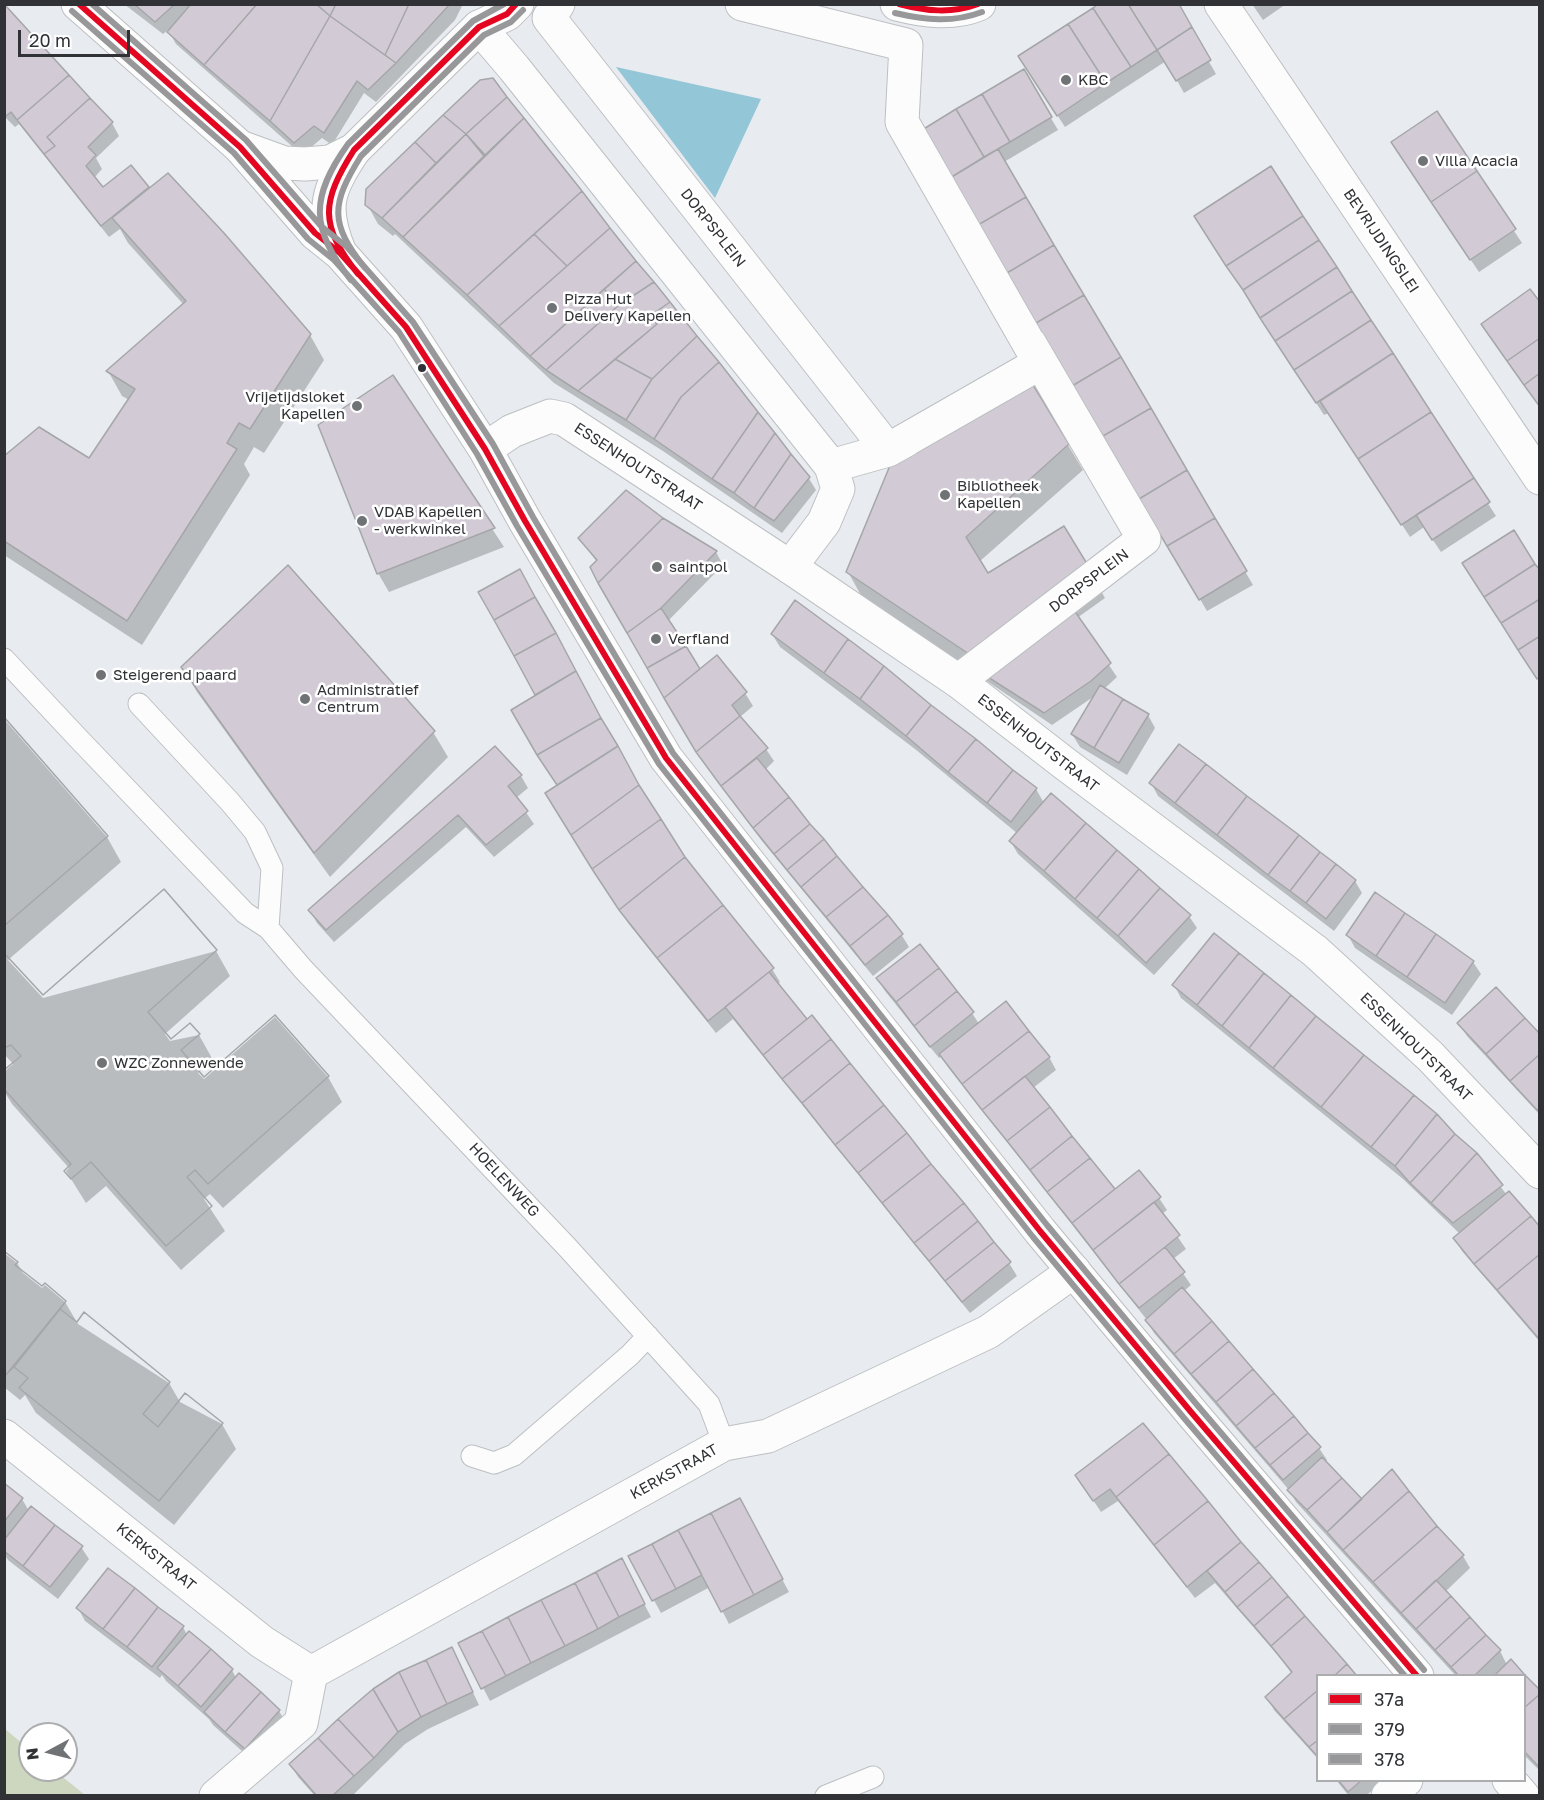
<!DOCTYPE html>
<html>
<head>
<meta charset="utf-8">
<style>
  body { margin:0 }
  #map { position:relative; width:1544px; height:1800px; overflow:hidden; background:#e8ebef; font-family:"Golos Text",sans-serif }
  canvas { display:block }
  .frame { position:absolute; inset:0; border:6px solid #303235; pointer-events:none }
  .legend { position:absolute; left:1316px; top:1674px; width:210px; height:108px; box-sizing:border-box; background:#fff; border:2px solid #acadae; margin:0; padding:8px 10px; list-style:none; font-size:18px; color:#303235 }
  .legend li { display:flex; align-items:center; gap:12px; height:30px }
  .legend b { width:30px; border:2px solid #acadae }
  .north { position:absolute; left:18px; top:1722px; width:60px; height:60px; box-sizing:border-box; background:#fff; border:2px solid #acadae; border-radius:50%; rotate:263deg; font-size:16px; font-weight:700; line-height:24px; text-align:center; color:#303235 }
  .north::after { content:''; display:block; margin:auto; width:21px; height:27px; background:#707376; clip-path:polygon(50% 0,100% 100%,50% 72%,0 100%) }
  .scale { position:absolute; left:18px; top:30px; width:112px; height:27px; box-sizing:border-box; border:3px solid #303235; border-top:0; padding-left:8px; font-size:18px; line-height:21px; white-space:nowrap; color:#303235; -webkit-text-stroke:4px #fff; paint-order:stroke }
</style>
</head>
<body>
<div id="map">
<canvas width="1544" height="1800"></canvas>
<div class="frame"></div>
<ul class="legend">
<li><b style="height:8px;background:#e40521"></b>37a</li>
<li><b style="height:8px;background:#98989a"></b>379</li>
<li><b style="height:8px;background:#98989a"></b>378</li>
</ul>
<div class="north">N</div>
<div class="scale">20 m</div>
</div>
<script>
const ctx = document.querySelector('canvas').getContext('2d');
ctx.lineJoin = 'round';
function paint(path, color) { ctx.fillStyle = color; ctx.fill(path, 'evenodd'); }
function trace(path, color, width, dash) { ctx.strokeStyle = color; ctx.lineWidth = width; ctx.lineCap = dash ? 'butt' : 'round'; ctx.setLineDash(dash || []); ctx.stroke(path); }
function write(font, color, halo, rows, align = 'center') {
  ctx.font = font + ' "Golos Text",sans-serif'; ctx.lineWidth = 5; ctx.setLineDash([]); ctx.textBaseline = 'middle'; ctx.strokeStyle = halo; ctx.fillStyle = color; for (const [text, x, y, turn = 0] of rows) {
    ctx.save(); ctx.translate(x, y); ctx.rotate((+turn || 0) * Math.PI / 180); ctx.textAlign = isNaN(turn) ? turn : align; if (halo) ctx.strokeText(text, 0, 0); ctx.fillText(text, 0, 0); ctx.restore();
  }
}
const green = new Path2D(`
  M5,1729l25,21v20h24l31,25h-80z`);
const water = new Path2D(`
  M616,67l145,32 -46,99z`);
const shadow = new Path2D(`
  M124,4h339l-8,16 -79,82 -12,-9 -32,52 -10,-7 -20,17 -126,-111 -8,-14 -5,4z
  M1176,4l40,70 -32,19 -18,-32 -101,66 -38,-58z
  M1252,4h34l-23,16z
  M4,7l108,116 7,13 -23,22 6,11 -8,9 9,11 28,-22 18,23 161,145 14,25 -60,93 -10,-6 -10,17 6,11 -108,170 -138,-90v-97l86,2 39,-60 -7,-4 -14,-25 76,-66 -56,-62 -8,-14 -11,8 -90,-113 -4,3 -11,-11z
  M1023,71l35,59 -54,32 249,423 -46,26 -283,-481z
  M493,80l142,182 173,215 8,13 -34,43 -119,-82 -109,-68 -159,-149 -2,2 -15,-12 -11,-20z
  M1436,113l86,130 -43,29 -79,-117z
  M1271,168l225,348 -55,36 -17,-25 -14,10 -81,-124 -5,2 -121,-186z
  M393,377l111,170 -115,45 -11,-19z
  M1030,382l53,88 -104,92 8,13 104,-2 14,25 -28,20 40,59 -13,12 44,26 7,13 -28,47 -47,-28 -8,-13 24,-39 -44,30 -190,-128 -14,-25z
  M662,519l54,33 7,13 -55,56 32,50 45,22 8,13 -13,11 26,32 8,12 -9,9 136,164 8,13 -36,29 -111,-135 -56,-76 -109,-203 -18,-24z
  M519,571l121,219 44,68 88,111 8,13 -3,2 29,37 6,-4 197,246 8,13 -47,37 -237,-294 -17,14 -88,-110 -74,-117 5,-21 -39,-62 17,-27 -57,-104z
  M772,634l264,155 8,14 145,113 8,12 -43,47 -136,-121 -7,-12 7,-8 -103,-85 -135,-102z
  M183,667l250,65 15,25 -118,120 -133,-185z
  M4,719l103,118 14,25 -113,98 35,38 173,-47 14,25 -65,58 5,7 29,-6 14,25 -15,13 6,6 71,-62 53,60 14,25 -119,106 -13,-14 -6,5 21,32 -44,39 -75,-84 -20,17 -20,-32 3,-3 -57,-64 -8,-13v-19l9,-8 -9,-10z
  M495,748l26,28 7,12 -12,10 18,26 -40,33 -28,-30 -132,115 -17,-19 -7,-13z
  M1151,783l204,98 7,12 -28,38 -176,-135z
  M1348,935l125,27 8,12 -29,41 -97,-67z
  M878,979l94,34 7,11 70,33 7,13 -23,18 81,103 45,7 8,12 -5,4 24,35 -13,10 18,26 -7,6 135,157 8,12 -2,2 37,39 74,26 27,29 7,12 -25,24 55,59 7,14 17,11h-68l-160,-174 -7,-12 -135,-157 -7,-13 -199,-253 -6,-11 -3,2 -54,-67z
  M1174,985l301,169 32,41 33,34v113l-78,-91 -7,-12 5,-5 -57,-55 -222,-181z
  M1459,1024l81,12v79l-73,-79z
  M4,1253l13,10 6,10 19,15 3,-3 20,17 13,22 91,59 11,19 42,22 14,25 -62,76 -138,-112 -11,-18 -5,5 -16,-13z
  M1142,1425l98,118 115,133h-37v83l-44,-49 -7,-13 25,-23 -11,-15 -66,-76 -20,15 -77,-97 -17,11 -24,-36z
  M4,1485l18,14 7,12 52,36 8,12 -31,40 -50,-39 -4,-6z
  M746,1512l43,80 -60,32 -19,-37 -49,26 -31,-56z
  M628,1573l23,44 -161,84 -30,-57z
  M78,1608l105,19 4,8 2,-2 43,37 4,8 43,33 7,12 -33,38 -40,-36 -4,-6 -43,-38 -4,-6 -2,3 -75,-57z
  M458,1661l21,44 -51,24 -23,15 -53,52h-37l-17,-19 -7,-12z
  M1524,1676l16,16v79l-16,-16z
  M1336,1780h47l-17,16h-17z`);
const building = new Path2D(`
  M134,4h41l-20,18z
  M191,4h66l-53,61 -37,-33z
  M257,4h59l14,12 -60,105 -66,-56z
  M316,4h20l-6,12z
  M336,4h73l-24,51 -55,-39z
  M409,4h41l-54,59 -11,-8z
  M1098,4h30l29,46 -26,17 -38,-59z
  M1128,4h51l13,23 -35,23z
  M5,5l64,70 -52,45 -6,-8 -5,4 -2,-2z
  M1093,8l38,59 -25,16 -38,-59z
  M330,16l66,47 -28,27 -11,-9 -33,52 -10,-7 -20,17 -24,-22z
  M1068,24l38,59 -49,33 -39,-60z
  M1192,27l19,33 -35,21 -19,-31z
  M1024,69l28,48 -42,25 -28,-48z
  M69,75l21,23 -43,39 8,9 -11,8 -27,-34z
  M493,78l14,19 -41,37 -23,-19 37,-35z
  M982,94l28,48 -26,15 -28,-48z
  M507,97l17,21 -39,37 -19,-21z
  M90,98l23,24 -25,25 8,8 -10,11 17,21 28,-22 18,22 -48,39 -57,-72 11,-8 -8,-9z
  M956,109l28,48 -34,21 -28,-48z
  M1437,111l40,60 -46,31 -40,-60z
  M443,115l23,19 -30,29 -21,-21z
  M524,118l58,73 -115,104 -64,-58z
  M466,134l18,22 -81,81 -21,-19z
  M415,142l21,21 -54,55 -17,-13 1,-16z
  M998,149l28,48 -48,28 -28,-47z
  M1271,166l32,50 -77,50 -32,-50z
  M1477,171l39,58 -46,31 -39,-58z
  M168,173l56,60 87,101 -61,95 -11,-6 -12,20 10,6 -110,172 -123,-80v-85l35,-29 50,31 46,-69 -29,-18 80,-70 -74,-83z
  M582,191l28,37 -43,38 -33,-32z
  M1026,197l28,48 -47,28 -29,-48z
  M1303,216l16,24 -76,50 -17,-24z
  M610,228l26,33 -106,95 -31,-30z
  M534,234l33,32 -68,60 -32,-31z
  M1319,240l18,27 -77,51 -17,-28z
  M1054,245l30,50 -48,28 -29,-50z
  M636,261l18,21 -35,23 -15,-16z
  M1337,267l15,24 -77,50 -15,-23z
  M654,282l16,20 -20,14 7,8 -79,67 -32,-21 73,-65z
  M604,289l15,16 -73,65 -16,-14z
  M1530,289l10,13v36l-33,23 -26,-37z
  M1352,291l19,29 -77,50 -19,-29z
  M1084,295l37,62 -49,29 -36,-63z
  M670,302l27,34 -45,43 -37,-20 42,-35 -7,-8z
  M1371,320l22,33 -77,50 -22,-33z
  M697,336l22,26 -38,35 -27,42 -28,-19 26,-41z
  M1540,338v35l-16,12 -17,-24z
  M1393,353l38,59 -73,47 -38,-58z
  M1121,357l30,51 -48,28 -31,-50z
  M615,359l37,20 -26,41 -48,-29z
  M719,362l39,50 -46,67 -58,-40 27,-42z
  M1540,373v34l-16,-22z
  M393,375l102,153 -118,46 -59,-149z
  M1030,380l39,64 -103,93 22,36 76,-47 28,46 -117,86 -129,-86 45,-109z
  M1151,408l36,62 -48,29 -36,-63z
  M758,412l17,21 -41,60 -22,-14z
  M1431,412l43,66 -73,47 -43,-66z
  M775,433l16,21 -37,54 -20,-15z
  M791,454l19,23 -36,44 -20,-13z
  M1187,470l28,48 -48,28 -28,-47z
  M1474,478l16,24 -58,38 -16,-25z
  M626,490l37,28 -65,65 -8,-16 7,-7 -19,-22z
  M663,518l54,33 -56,57 -34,25 -29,-50z
  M1215,518l32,53 -48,29 -32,-54z
  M1514,530l21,34 -51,33 -22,-34z
  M1535,564l5,6v29l-39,24 -17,-26z
  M288,565l147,166 -121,122 -133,-186z
  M520,569l15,28 -41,23 -16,-28z
  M535,597l21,36 -42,23 -20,-36z
  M1540,599v37l-22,14 -17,-27z
  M795,600l53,39 -24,34 -53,-39z
  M1069,603l42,60 -20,18 -47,32 -67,-43z
  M661,608l25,38 -39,22 -20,-35z
  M556,633l20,38 -41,24 -21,-39z
  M1540,636v41l-3,2 -19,-29z
  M848,639l36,27 -24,33 -36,-26z
  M686,646l14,23 -36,29 -17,-30z
  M717,655l30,37 -15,13 8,11 -44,36 -32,-54z
  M884,666l47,39 -25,31 -46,-37z
  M576,671l25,47 -64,37 -26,-45z
  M1100,685l23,14 -29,49 -23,-14z
  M1123,699l26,15 -30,49 -25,-15z
  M931,705l45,34 -28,33 -42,-36z
  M740,716l28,32 -47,38 -25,-34z
  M4,717l104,119 -104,90z
  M4,717l104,119 -104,90z
  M601,718l17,28 -61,39 -20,-30z
  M976,739l37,31 -26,33 -39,-31z
  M1179,744l27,20 -31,39 -26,-20z
  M495,746l27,29 -14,11 20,25 -42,34 -28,-30 -132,115 -18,-20z
  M618,746l21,39 -68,50 -26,-42z
  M757,758l32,39 -36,31 -32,-42z
  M1206,764l41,32 -30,39 -42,-32z
  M1013,770l24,18 -26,34 -24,-19z
  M639,785l22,34 -69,50 -21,-34z
  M1051,793l35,30 -42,48 -35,-30z
  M1247,796l52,39 -31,40 -51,-40z
  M789,797l21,27 -36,30 -21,-26z
  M661,819l24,38 -66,53 -27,-41z
  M1086,823l31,27 -42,49 -31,-28z
  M810,824l14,15 -37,31 -13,-16z
  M1299,835l21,17 -30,39 -22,-16z
  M824,839l13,17 -36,31 -14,-17z
  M1117,850l22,19 -42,49 -22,-19z
  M1320,852l16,12 -30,39 -16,-12z
  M837,856l26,31 -37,30 -25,-30z
  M685,857l38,48 -66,53 -38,-48z
  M1336,864l20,16 -30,39 -20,-16z
  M1139,869l21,19 -42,48 -21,-18z
  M863,887l25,28 -38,31 -24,-29z
  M1160,888l31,27 -45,48 -28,-27z
  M164,889l53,61 -69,62 23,27 19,-16 10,11 -19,16 23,27 71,-62 54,61 -121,108 -13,-14 -8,7 25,29 -46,40 -75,-84 -20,17 -7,-8 7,-7 -67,-75v-19l17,-14 -10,-11 -7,3v-95l39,42z
  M164,889l53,61 -69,62 23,27 19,-16 10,11 -19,16 23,27 71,-62 54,61 -121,108 -13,-14 -8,7 25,29 -46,40 -75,-84 -20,17 -7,-8 7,-7 -67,-75v-19l17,-14 -10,-11 -7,3v-95l39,42z
  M1375,892l30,21 -29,43 -30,-21z
  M723,905l51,63 -66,53 -51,-63z
  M1405,913l31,21 -29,43 -31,-21z
  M888,915l15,19 -38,31 -15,-19z
  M1214,933l25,20 -42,52 -25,-20z
  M1436,934l38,27 -29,42 -38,-26z
  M920,944l19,24 -43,34 -20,-24z
  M1239,953l25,20 -42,53 -25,-21z
  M939,968l18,23 -43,35 -18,-24z
  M769,972l38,47 -44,36 -38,-48z
  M1264,973l27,22 -42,53 -27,-22z
  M1496,987l29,31 -39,36 -29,-31z
  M957,991l17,21 -44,35 -16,-21z
  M1291,995l25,21 -43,52 -24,-20z
  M1006,1001l23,30 -67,53 -23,-30z
  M812,1015l19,24 -49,40 -19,-24z
  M1316,1016l48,39 -43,52 -48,-39z
  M1525,1018l15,16v20l-30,27 -24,-27z
  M1029,1031l21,26 -68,53 -20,-26z
  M831,1039l19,24 -48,40 -20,-24z
  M1540,1054v54l-3,2 -27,-29z
  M1364,1055l50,40 -43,52 -50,-40z
  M850,1063l34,42 -49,40 -33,-42z
  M1025,1076l25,31 -43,34 -25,-31z
  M1414,1095l23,19 -42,52 -24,-19z
  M884,1105l23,28 -49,40 -23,-28z
  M1050,1107l22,29 -42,34 -23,-29z
  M1437,1114l18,20 -45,49 -15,-17z
  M907,1133l24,31 -49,39 -24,-30z
  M1455,1134l22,19 -46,50 -21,-20z
  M1072,1136l18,22 -43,34 -17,-22z
  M1477,1153l26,32 -50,38 -22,-20z
  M1090,1158l25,31 -43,34 -25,-31z
  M931,1164l33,39 -50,40 -32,-40z
  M1139,1170l22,27 -68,53 -21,-27z
  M1509,1191l22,25 -57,48 -21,-26z
  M1154,1202l26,33 -61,49 -26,-34z
  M964,1203l14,18 -49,40 -15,-18z
  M1531,1216l9,11v27l-43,36 -23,-26z
  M978,1221l16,21 -49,39 -16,-20z
  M994,1242l17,20 -49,40 -17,-21z
  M1165,1247l20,25 -46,36 -20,-24z
  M4,1251l14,11 -3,3 27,21 3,-3 21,18 -6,8 17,13 7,-10 86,70 -27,32 15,13 27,-34 38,30 -64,78 -140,-113 9,-10 -14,-11 -10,9z
  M4,1251l14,11 -3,3 27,21 3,-3 21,18 -61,75z
  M1540,1254v86l-43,-50z
  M1182,1287l30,34 -38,33 -29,-34z
  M60,1309l17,13 7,-10 86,70 -27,32 15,13 27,-34 38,30 -64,78 -140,-113 9,-10 -14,-11z
  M1212,1321l17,20 -38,33 -17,-20z
  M1229,1341l24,28 -37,33 -25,-28z
  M1253,1369l21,24 -38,33 -20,-24z
  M1274,1393l20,23 -39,32 -19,-22z
  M1294,1416l14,17 -38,32 -15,-17z
  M1143,1423l26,31 -53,43 -6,-8 -17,12 -18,-26z
  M1308,1433l13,14 -38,33 -13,-15z
  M1169,1454l39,47 -54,44 -38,-48z
  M1322,1457l20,21 -35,32 -20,-20z
  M1392,1469l17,22 -66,59 -16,-18z
  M1342,1478l20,21 -35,33 -20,-22z
  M4,1483l19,15 -19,24z
  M1409,1491l28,35 -64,56 -30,-32z
  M740,1498l43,81 -29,16 -43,-82z
  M1208,1501l33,41 -54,45 -33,-42z
  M31,1506l24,19 -32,41 -19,-15v-11z
  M711,1513l43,82 -33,17 -43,-82z
  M55,1525l28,21 -33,41 -27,-21z
  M1437,1526l27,29 -63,58 -28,-31z
  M678,1530l24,45 -26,14 -24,-45z
  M1241,1542l18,20 -34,30 -18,-21z
  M652,1544l24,45 -24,12 -24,-45z
  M622,1558l23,46 -26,13 -23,-45z
  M1259,1562l13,15 -35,30 -12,-15z
  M108,1568l27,20 -32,41 -27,-21z
  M596,1572l23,45 -21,12 -23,-46z
  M1272,1577l16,19 -34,30 -17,-19z
  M1436,1580l15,16 -35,33 -15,-16z
  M575,1583l23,46 -33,17 -24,-46z
  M135,1588l23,19 -31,40 -24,-18z
  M1288,1596l17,20 -34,30 -17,-20z
  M1451,1596l19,21 -35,33 -19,-21z
  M541,1600l24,46 -34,17 -23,-46z
  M158,1607l26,19 -32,41 -25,-20z
  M1305,1616l42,48 -13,12h-16v14l-34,29 -19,-22 27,-25 -21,-26z
  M508,1617l23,46 -25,13 -24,-45z
  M1470,1617l16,18 -35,32 -16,-17z
  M189,1631l22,18 -33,37 -21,-18z
  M482,1631l24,45 -25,13 -23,-46z
  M1486,1635l15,15 -27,26h-15l-8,-9z
  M452,1647l21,45 -26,12 -21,-44z
  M211,1649l22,20 -32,38 -23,-21z
  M1511,1659l13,15 -2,2h-28z
  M426,1660l21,44 -26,13 -22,-45z
  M1347,1664l10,12h-23z
  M399,1672l22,45 -23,15 -25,-43z
  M239,1673l22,19 -36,40 -21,-20z
  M1524,1674l16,16v4l-16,14v-32h-2z
  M373,1689l25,43 -24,26 -36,-39z
  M1318,1690v50l-9,7 -25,-28z
  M261,1692l19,18 -35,39 -20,-17z
  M1540,1694v74l-16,-17v-43z
  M338,1719l36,39 -20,18 -36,-38z
  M318,1738l36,38 -22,20h-15l-28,-32z
  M1318,1740v17l-9,-10z
  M1338,1780h24l-14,12z`);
const lane = new Path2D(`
  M4,659l72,77 169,177 23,15 35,41 264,278 142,157 15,40
  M139,704l91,98 25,30 17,36 -4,60
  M472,1456l22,7 20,-8 116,-100 18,-19
  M826,1796l47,-19`);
const street = new Path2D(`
  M558,4l-9,14 339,432 152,-87 -138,-241 4,-77 -164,-41
  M1221,4l319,474
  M479,27l35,41 317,398 7,23 -14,33 -34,45
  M831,466l57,-16 18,-10
  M958,681l186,-142 -114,-195
  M4,1436l258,206 49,31
  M216,1796l85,-73 10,-50 413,-229 44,-8 220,-104 86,-61
  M1388,1796l18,-16`);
const secondary = new Path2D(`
  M240,147l75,86 25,20 66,74 79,122 40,72 141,237 374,473 151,181 226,264
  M340,253c-19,-46 -13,-62 14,-103
  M485,449l27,-18 38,-15 14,3 226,148 168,114 106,82 251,188 115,105 110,116
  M1509,1780l14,16`);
const primary = new Path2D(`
  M78,4l162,143 44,16 21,1 25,-2 24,-12 125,-123 28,-13 10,-10
  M897,4c27,7 56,11 82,0`);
const bus1 = new Path2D(`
  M79,4l161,143 75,86 25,20 66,74 79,122 40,72 141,237 374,473 151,181 226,264
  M899,4c27,7 52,10 79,0
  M358,274c-39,-49 -37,-72 -4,-124l125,-123 28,-13 9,-10`);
const bus2 = new Path2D(`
  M72,11l162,142 74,86 26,21 65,72 78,122 40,72 142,238 374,473 151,181 221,258
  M895,13c30,7 58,10 87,-1
  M365,268c-36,-45 -34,-64 -4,-112l123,-121 27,-13 12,-12`);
const bus3 = new Path2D(`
  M92,4l154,136 75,86 26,21 66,75 80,122 40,73 140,236 374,472 151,181 226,264
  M351,280c-41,-51 -41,-83 -3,-136l125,-123 31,-17`);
const markers = [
  [1066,80,6,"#707376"],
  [1423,161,6,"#707376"],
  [552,308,6,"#707376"],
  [422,368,5,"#303235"],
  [357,406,6,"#707376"],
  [945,495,6,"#707376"],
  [362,521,6,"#707376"],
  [657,567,6,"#707376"],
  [656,639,6,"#707376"],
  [101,675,6,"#707376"],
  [305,699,6,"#707376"],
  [102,1063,6,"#707376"]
];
const poiNames = [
  ["KBC",1078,80],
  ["Villa Acacia",1435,161],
  ["Pizza Hut",564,299],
  ["Delivery Kapellen",564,316],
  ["Vrijetijdsloket",345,397,"right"],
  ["Kapellen",345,414,"right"],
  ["Bibliotheek",957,486],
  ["Kapellen",957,503],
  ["VDAB Kapellen",374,512],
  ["- werkwinkel",374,529],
  ["saintpol",669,567],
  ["Verfland",668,639],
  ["Steigerend paard",113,675],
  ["Administratief",317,690],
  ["Centrum",317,707],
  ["WZC Zonnewende",114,1063]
];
const streetNames = [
  ["DORPSPLEIN",713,228,52],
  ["BEVRIJDINGSLEI",1381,241,56],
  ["ESSENHOUTSTRAAT",638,467,33],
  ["DORPSPLEIN",1089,581,-37],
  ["ESSENHOUTSTRAAT",1038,743,38],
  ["ESSENHOUTSTRAAT",1416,1047,44],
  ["HOELENWEG",504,1180,47],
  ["KERKSTRAAT",674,1472,-29],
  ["KERKSTRAAT",156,1557,39]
];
paint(green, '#cdd6be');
paint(water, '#93c6d6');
paint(shadow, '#0003');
paint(building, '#d2cbd5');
trace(building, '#a5a6a9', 1.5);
trace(lane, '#bdc0c2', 23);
trace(street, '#bdc0c2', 35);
trace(secondary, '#bdc0c2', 35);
trace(primary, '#bdc0c2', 35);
trace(lane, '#fcfcfd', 21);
trace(street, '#fcfcfd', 33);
trace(secondary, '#fcfcfd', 33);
trace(primary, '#fcfcfd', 33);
trace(bus1, '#e40521', 6);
trace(bus2, '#98989a', 6);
trace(bus3, '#98989a', 6);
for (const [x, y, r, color] of markers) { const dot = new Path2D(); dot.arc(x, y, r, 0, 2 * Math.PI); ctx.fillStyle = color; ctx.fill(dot); trace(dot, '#fff', 2); }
write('15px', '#303235', '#fff', poiNames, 'left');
write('15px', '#303235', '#fff', streetNames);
</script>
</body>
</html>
